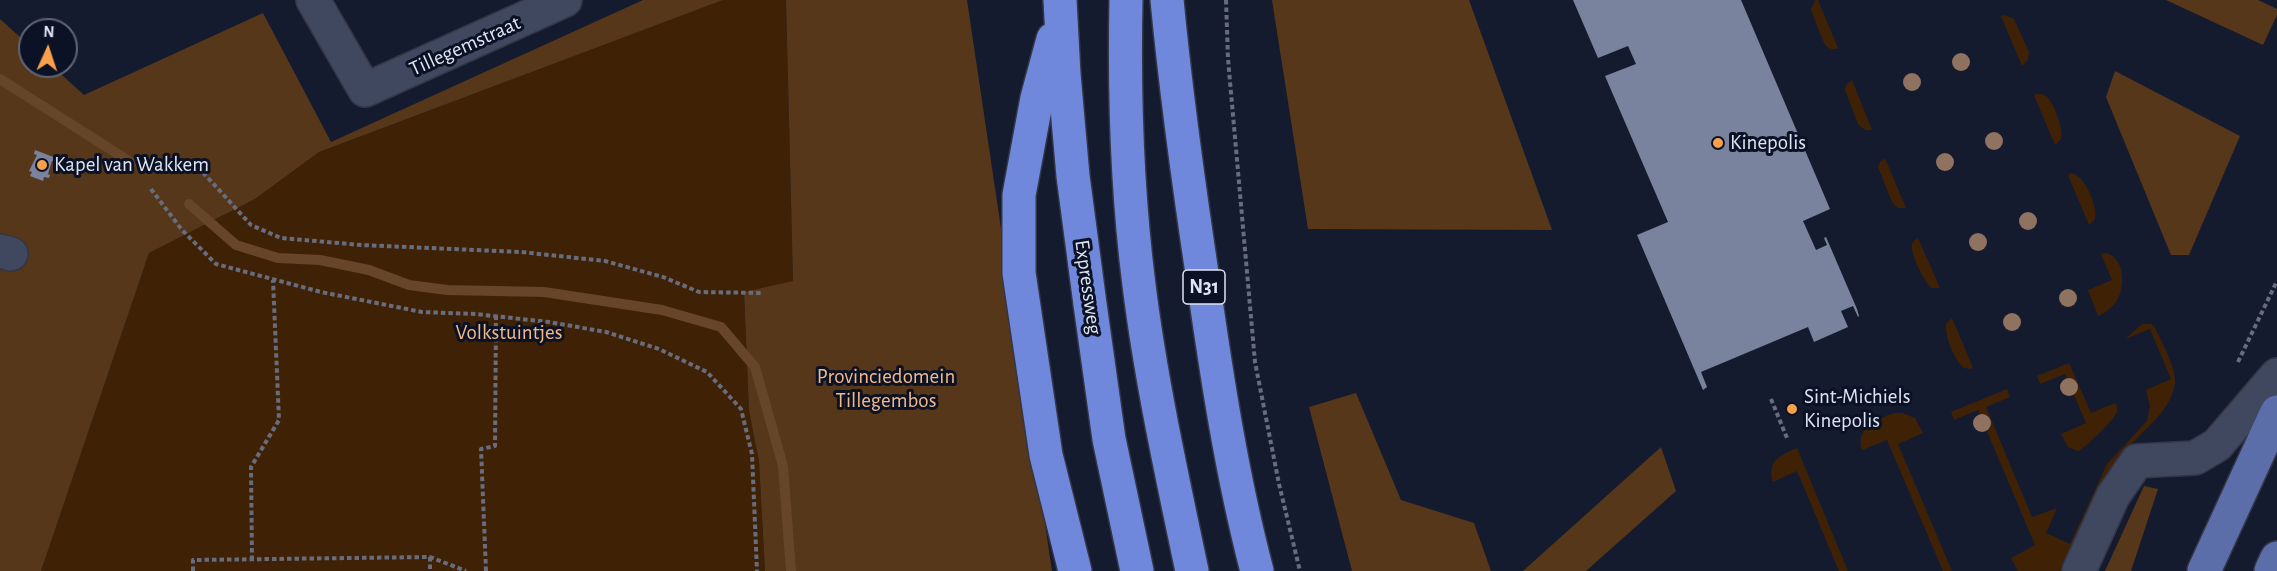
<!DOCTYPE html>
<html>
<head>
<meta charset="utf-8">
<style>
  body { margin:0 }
  #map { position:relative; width:2277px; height:571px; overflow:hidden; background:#151b2f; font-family:"Alegreya Sans",sans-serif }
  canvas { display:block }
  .north { position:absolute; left:18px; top:18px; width:60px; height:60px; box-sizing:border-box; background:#0c1225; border:2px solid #606677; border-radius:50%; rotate:3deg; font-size:16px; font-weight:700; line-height:24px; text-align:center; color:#dfe4f2 }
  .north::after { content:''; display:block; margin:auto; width:21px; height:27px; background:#f8a04b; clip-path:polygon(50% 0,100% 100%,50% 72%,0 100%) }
</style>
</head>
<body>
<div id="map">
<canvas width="2277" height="571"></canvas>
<div class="north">N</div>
</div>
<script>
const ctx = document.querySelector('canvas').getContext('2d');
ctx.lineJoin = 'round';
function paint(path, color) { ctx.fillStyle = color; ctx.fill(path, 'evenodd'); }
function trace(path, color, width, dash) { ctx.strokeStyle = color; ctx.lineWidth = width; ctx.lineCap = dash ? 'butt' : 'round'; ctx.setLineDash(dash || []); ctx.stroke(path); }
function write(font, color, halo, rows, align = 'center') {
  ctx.font = font + ' "Alegreya Sans",sans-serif'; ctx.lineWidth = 6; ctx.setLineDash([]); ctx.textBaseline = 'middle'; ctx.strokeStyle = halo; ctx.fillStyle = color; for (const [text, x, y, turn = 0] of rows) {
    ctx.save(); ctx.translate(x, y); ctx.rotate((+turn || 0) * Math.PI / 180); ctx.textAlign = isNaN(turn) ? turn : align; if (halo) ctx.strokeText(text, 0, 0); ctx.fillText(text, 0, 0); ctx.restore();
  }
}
const green = new Path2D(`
  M723,0h63l7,282 -49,10 5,119 10,50 6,110h-724l108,-318 106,-54 64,-47z
  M1815,0h3l20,48c-5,3 -11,0 -14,-5l-13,-33z
  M2005,15l9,4 15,33 -1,8 -6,6 -21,-50z
  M1852,80l20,50h-7l-7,-6 -13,-34 1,-5z
  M2038,94c5,0 6,0 9,3 7,6 17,34 14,42l-6,6 -21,-50z
  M1885,158l21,50h-8l-6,-6 -14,-35 2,-5z
  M2071,173c14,2 27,34 24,46l-6,6 -21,-50z
  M1918,238l22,50h-8c-7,-4 -22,-35 -20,-43 1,-4 3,-5 6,-7z
  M2106,253c18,5 20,32 11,47 -4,7 -11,12 -19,16l-10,-26 24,-10 -11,-26z
  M1952,318l21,50 -2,1 -7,-1c-10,-9 -19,-31 -18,-44z
  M2142,324h9l4,4c6,13 22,41 20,55 -5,33 -37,48 -53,74 -22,36 -35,79 -60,114h-44l-7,-13 24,-13 -57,-135 -24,10 -3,-8 56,-23 3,8 -24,10 46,110 25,-9 -11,25 24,11 37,-80 40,-43 3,-15 -4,-16 25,-11 -21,-50 -25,10z
  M2069,363l22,50 24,-10c2,3 3,5 2,9 -2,7 -32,36 -39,39l-10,-4 -7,-13 25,-11 -21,-49 -25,10 -3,-8z
  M1894,413h8l13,5 8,15 -25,11 54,127h-9l-56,-131 -25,10c-7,-23 15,-30 32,-37z
  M1797,448l51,123h-9l-42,-100 -24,11c-7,-21 8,-27 24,-34z`);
const forest = new Path2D(`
  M643,0h80l-404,152 -64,47 -106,54 -108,318h-41v-552l30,27v20h22l32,29 179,-82 68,129z
  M786,0h181l85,571h-287l-6,-110 -10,-50 -5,-119 49,-11z
  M1272,0h197l83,230 -244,-1z
  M2166,0h92l19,9v6l-14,30z
  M2115,71l125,65 -51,119h-18l-65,-158z
  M1356,393l45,107 73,23 17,48h-139l-43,-164z
  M1661,447l15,44 -90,80h-63z
  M2144,486l14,3 -27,82h-26z`);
const stream = new Path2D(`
  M0,79l132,84
  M189,204l47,41 42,13 42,2 49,10 40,15 38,5 97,2 118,18 59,17 34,40 28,99 8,105`);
const building = new Path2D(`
  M1573,0h168l89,209 -27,12 13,29 11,-5 -3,-7 2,-1 31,72 2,7 -1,1 -5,-11 -12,5 7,16 -34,15 -6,-15 -107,45 6,15 -4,3 -66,-155 31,-13 -63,-146 31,-12 -8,-18 -30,12z
  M35,150l21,8 -1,3h-3l-4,13 2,1 -1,3 -5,-1 -1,4 -13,-5 2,-4 -3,-1 8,-16 -3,-1z`);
const path = new Path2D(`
  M1226,0l2,59 27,303 24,122 21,87
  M198,167l53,58 30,13 80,7 160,7 84,9 58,16 36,15 64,1
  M151,189l31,41 34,34 105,28 101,20 53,2 74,8 57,10 53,17 48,23 34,37 11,45 5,117
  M2238,362l39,-81
  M1771,399l16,39
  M430,557v14
  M252,560l-1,-93 28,-47 -6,-140
  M193,571v-11l237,-3 36,14
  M486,571l-5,-122 14,-3 1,-130`);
const minor = new Path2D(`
  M313,0l52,90 200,-90
  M0,251l11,3
  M2079,571l34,-75 24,-35 58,-3 22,-13 60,-70`);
const major = new Path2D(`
  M2204,571l73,-159
  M2271,571l6,-13`);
const highway = new Path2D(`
  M1060,0l4,74 9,102 17,128 19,135 28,132
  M1126,0c-2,95 1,191 13,285 12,96 33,191 53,286
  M1167,0c9,94 22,187 36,280 14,98 29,196 54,291
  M1053,39l-16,59 -18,97v78l27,182 29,116`);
const trees = [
  [1961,62],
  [1912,82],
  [1994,141],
  [1945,162],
  [2028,221],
  [1978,242],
  [2068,298],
  [2012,322],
  [2069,387],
  [1982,423]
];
const markers = [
  [1718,143,6,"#f8a04b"],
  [42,165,6,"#f8a04b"],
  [1792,409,6,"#f8a04b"]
];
const shields = [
  [1204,287,42]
];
const shieldNames = [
  ["N31",1204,287]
];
const streetNames = [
  ["Tillegemstraat",465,46,-24],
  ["Expressweg",1088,287,82]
];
const poiNames = [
  ["Kinepolis",1730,143],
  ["Kapel van Wakkem",54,165],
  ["Sint-Michiels",1804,397],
  ["Kinepolis",1804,421]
];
const parkNames = [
  ["Volkstuintjes",509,333],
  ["Provinciedomein",886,377],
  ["Tillegembos",886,401]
];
paint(green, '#3f2205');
paint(forest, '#573719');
trace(stream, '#664528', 10);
paint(building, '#7a839d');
trace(minor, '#333646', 36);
trace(major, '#333646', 36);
trace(highway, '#333646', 36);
trace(path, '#676c7e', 4, [4.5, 3]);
trace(minor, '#40485f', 33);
trace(major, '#5c6eaa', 33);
trace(highway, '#6f88dc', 33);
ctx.fillStyle = '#8f725f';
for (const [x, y] of trees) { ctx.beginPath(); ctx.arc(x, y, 9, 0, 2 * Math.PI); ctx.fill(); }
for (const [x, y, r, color] of markers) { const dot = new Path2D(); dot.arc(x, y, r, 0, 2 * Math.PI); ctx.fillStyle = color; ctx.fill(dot); trace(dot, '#0c1225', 2); }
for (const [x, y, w] of shields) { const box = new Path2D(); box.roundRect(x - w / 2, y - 17, w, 34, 4.5); ctx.fillStyle = '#0c1225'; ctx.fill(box); trace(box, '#dfe4f2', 1.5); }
write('bold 20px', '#dfe4f2', null, shieldNames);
write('21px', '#dfe4f2', '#0c1225', streetNames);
write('21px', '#dfe4f2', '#0c1225', poiNames, 'left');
write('21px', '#f3b987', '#0c1225', parkNames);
</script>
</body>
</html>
